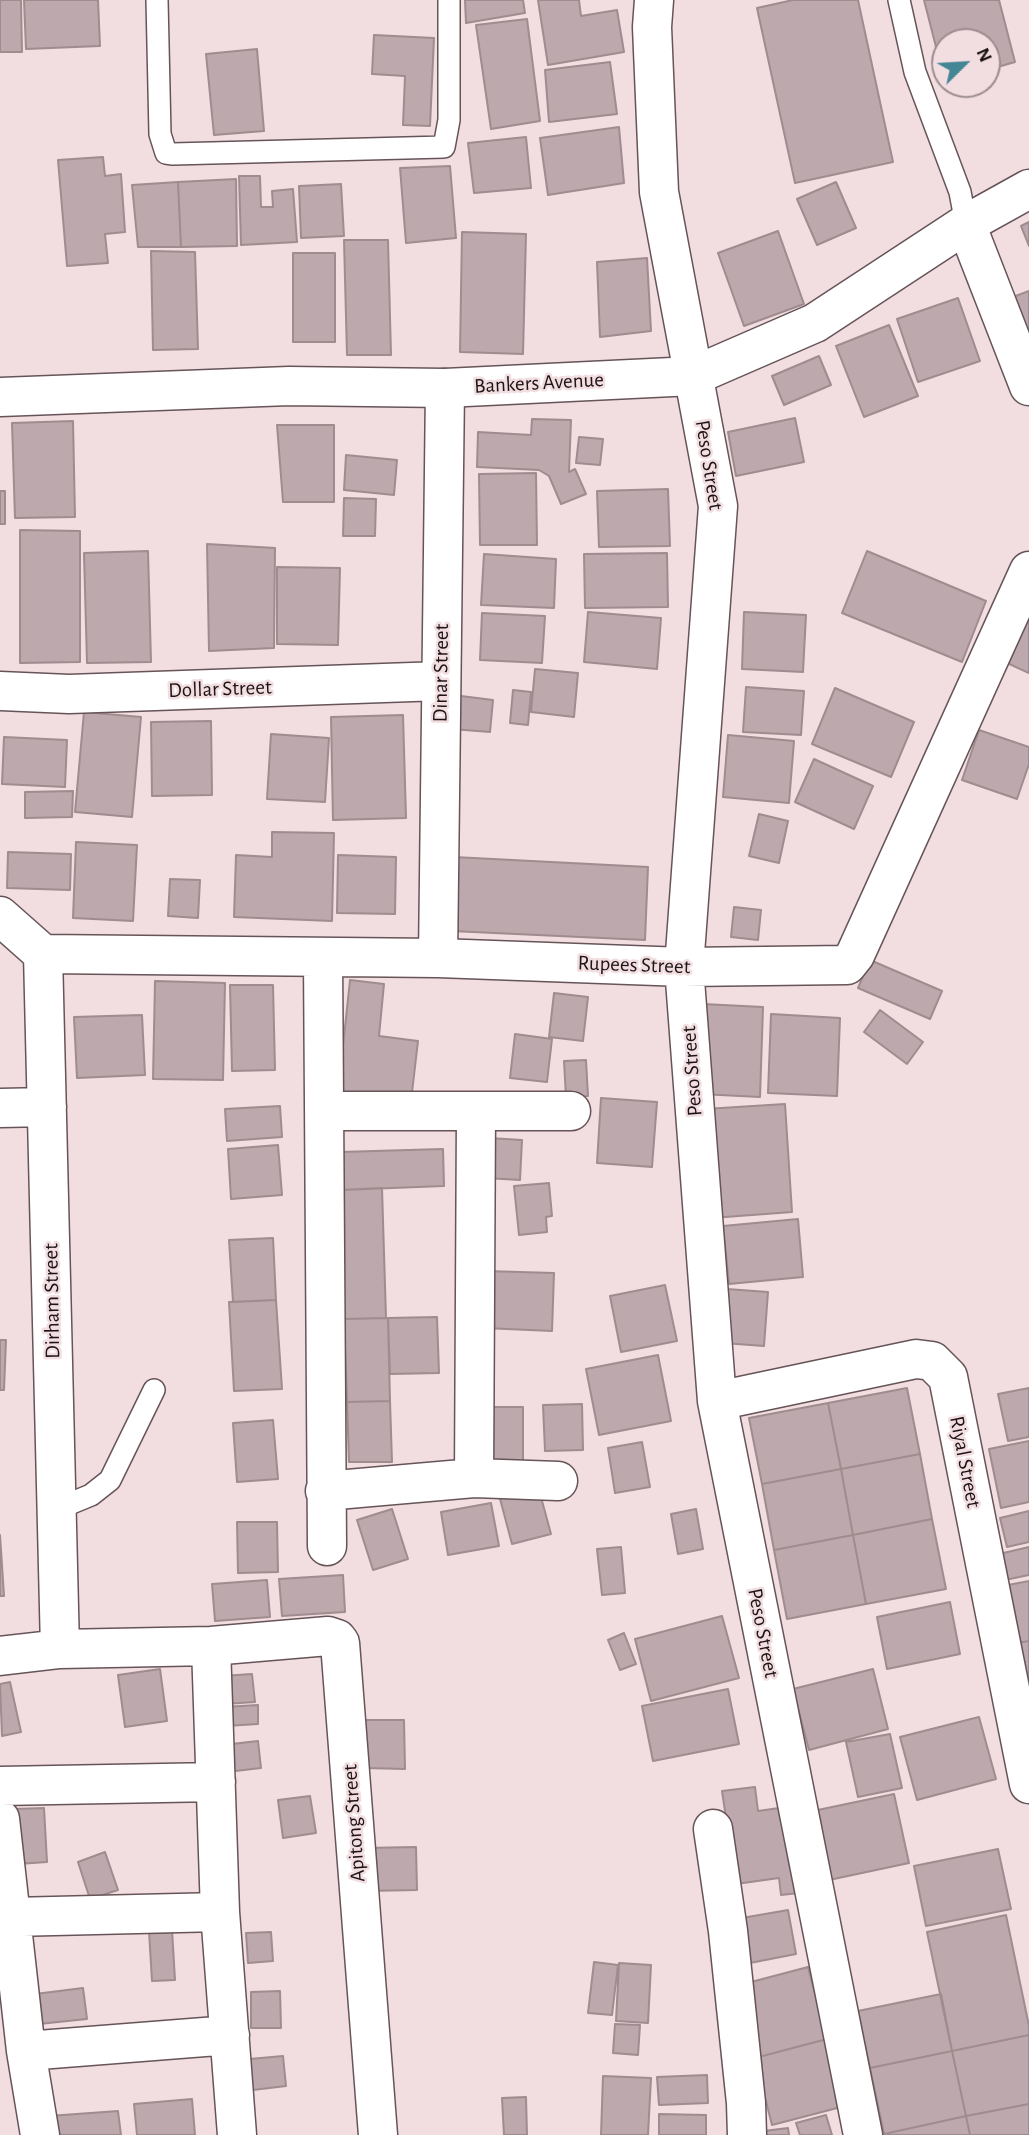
<!DOCTYPE html>
<html>
<head>
<meta charset="utf-8">
<style>
  body { margin:0 }
  #map { position:relative; width:1029px; height:2135px; overflow:hidden; background:#f2dde1; font-family:"Alegreya Sans",sans-serif }
  canvas { display:block }
  .north { position:absolute; left:931px; top:28px; width:70px; height:70px; box-sizing:border-box; background:#f2dde1; border:2px solid #9c8d90; border-radius:50%; rotate:66deg; font-size:19px; font-weight:700; line-height:28px; text-align:center; color:#1c1416 }
  .north::after { content:''; display:block; margin:auto; width:24px; height:32px; background:#438696; clip-path:polygon(50% 0,100% 100%,50% 72%,0 100%) }
</style>
</head>
<body>
<div id="map">
<canvas width="1029" height="2135"></canvas>
<div class="north">N</div>
</div>
<script>
const ctx = document.querySelector('canvas').getContext('2d');
ctx.lineJoin = 'round';
function paint(path, color) { ctx.fillStyle = color; ctx.fill(path, 'evenodd'); }
function trace(path, color, width, dash) { ctx.strokeStyle = color; ctx.lineWidth = width; ctx.lineCap = dash ? 'butt' : 'round'; ctx.setLineDash(dash || []); ctx.stroke(path); }
function write(font, color, halo, rows, align = 'center') {
  ctx.font = font + ' "Alegreya Sans",sans-serif'; ctx.lineWidth = 5; ctx.setLineDash([]); ctx.textBaseline = 'middle'; ctx.strokeStyle = halo; ctx.fillStyle = color; for (const [text, x, y, turn = 0] of rows) {
    ctx.save(); ctx.translate(x, y); ctx.rotate((+turn || 0) * Math.PI / 180); ctx.textAlign = isNaN(turn) ? turn : align; if (halo) ctx.strokeText(text, 0, 0); ctx.fillText(text, 0, 0); ctx.restore();
  }
}
const building = new Path2D(`
  M0,0h21l1,52h-22z
  M24,0h74l2,46 -74,3z
  M465,0h58l2,13 -59,10z
  M538,0h41l2,16 36,-6 7,42 -76,13z
  M793,0h65l35,162 -98,21 -38,-175z
  M924,0h75l16,62 -28,8v-28h-42v40z
  M527,19l13,102 -49,8 -15,-104z
  M374,35l60,3 -4,88 -27,-1 2,-49 -33,-2z
  M257,49l7,82 -50,4 -8,-81z
  M610,62l7,52 -68,8 -4,-52z
  M619,127l5,56 -76,12 -8,-57z
  M526,137l5,51 -57,5 -6,-50z
  M103,157l2,19 16,-2 4,58 -20,2 3,29 -41,3 -9,-106z
  M450,166l6,72 -50,5 -6,-75z
  M239,176h21l1,31h12l-1,-16 21,-2 4,53 -56,3z
  M236,179l1,67 -56,1 -3,-65z
  M178,182l3,65h-43l-6,-62z
  M836,182l20,46 -39,17 -20,-46z
  M341,184l3,52 -43,2 -2,-52z
  M1029,222v24l-8,-20z
  M778,231l26,73 -60,22 -26,-73z
  M462,232l64,2 -3,120 -63,-2z
  M344,240h44l3,115h-44z
  M151,251l44,1 3,97 -45,1z
  M293,253h42v89h-42z
  M647,258l4,73 -51,6 -3,-75z
  M1029,291v63l-24,-54z
  M958,298l22,63 -62,21 -21,-63z
  M889,325l29,71 -54,21 -28,-71z
  M819,356l12,29 -47,20 -12,-29z
  M795,418l9,44 -68,14 -8,-44z
  M532,419l39,1 -2,52 6,-3 11,25 -25,10 -12,-28 -10,-6 -62,-3 1,-35 53,3z
  M73,421l2,96 -60,1 -3,-95z
  M277,425h57v77h-51z
  M579,437l24,2 -3,26 -24,-2z
  M346,455l51,5 -3,35 -50,-5z
  M536,473l1,72h-57l-1,-71z
  M668,489l2,57 -71,1 -2,-56z
  M0,491h5v33h-5z
  M344,498l32,1 -1,37h-32z
  M20,530l60,1v131l-60,1z
  M207,544l68,4 -1,100 -65,3z
  M148,551l3,111 -64,1 -3,-110z
  M867,551l119,50 -24,61 -120,-49z
  M667,553l1,54 -83,1 -1,-54z
  M484,554l72,5 -2,49 -73,-3z
  M277,567l63,1 -2,77 -61,-1z
  M1029,610v63l-24,-11z
  M588,612l73,6 -4,51 -73,-7z
  M744,612l62,3 -3,57 -61,-3z
  M482,613l63,3 -3,47 -62,-3z
  M535,669l43,4 -4,44 -43,-5z
  M746,687l58,4 -3,44 -58,-3z
  M835,688l79,34 -23,55 -79,-33z
  M513,690l18,2 -3,33 -18,-2z
  M453,695l40,5 -3,32 -38,-3z
  M84,712l57,5 -9,100 -57,-5z
  M403,715l3,103 -73,2 -2,-103z
  M211,721l1,74 -60,1 -1,-74z
  M979,730l50,17v17l-12,35 -55,-19z
  M271,734l58,4 -4,64 -58,-3z
  M728,735l66,6 -5,62 -66,-6z
  M4,737l63,3 -2,47 -63,-3z
  M814,759l59,27 -19,43 -59,-27z
  M73,791l-1,26 -47,1v-26z
  M759,814l29,7 -9,42 -30,-7z
  M272,832l62,1 -2,88 -98,-4 2,-62 36,2z
  M76,842l61,3 -4,76 -60,-3z
  M8,852l63,2 -1,36 -63,-2z
  M338,855l58,2 -1,57 -58,-1z
  M454,857l194,10 -3,73 -194,-9z
  M170,879l30,1 -2,38 -30,-2z
  M734,907l27,3 -3,30 -27,-3z
  M870,960l72,31 -12,28 -72,-31z
  M350,980l34,4 -5,52 39,5 -7,60 -73,-8z
  M155,981l70,2 -2,97 -70,-1z
  M230,985h43l2,85 -43,1z
  M554,993l34,4 -5,44 -34,-4z
  M703,1004l60,3 -3,90 -60,-3z
  M880,1010l43,32 -16,22 -43,-32z
  M771,1014l69,4 -3,78 -69,-3z
  M142,1015l3,60 -68,3 -3,-61z
  M515,1034l37,5 -5,43 -37,-4z
  M586,1060l2,36 -22,1 -2,-36z
  M601,1098l56,4 -5,65 -55,-4z
  M785,1104l7,108 -80,6 -7,-109z
  M280,1106l2,31 -55,4 -2,-32z
  M489,1138l33,2 -2,40 -34,-2z
  M278,1145l4,50 -51,4 -3,-50z
  M443,1149l1,37 -103,4 -1,-38z
  M549,1183l3,33 -6,1 1,15 -28,3 -5,-49z
  M382,1188l4,130 -42,1 -3,-129z
  M798,1219l5,58 -74,7 -6,-58z
  M273,1238l3,62 -43,2 -4,-62z
  M486,1271l68,2 -2,58 -68,-3z
  M665,1285l12,56 -56,11 -11,-56z
  M727,1289l41,3 -4,54 -41,-3z
  M276,1300l6,89 -48,2 -5,-89z
  M437,1317l2,56 -49,1 -2,-56z
  M388,1318l2,83 -43,1 -3,-83z
  M0,1340h6l-2,50h-4z
  M658,1355l13,66 -72,14 -13,-66z
  M907,1388l13,66 -79,15 -13,-66z
  M1029,1388v49l-21,4 -10,-47z
  M390,1401l2,61h-43l-2,-60z
  M828,1403l13,66 -79,15 -13,-66z
  M582,1404l1,46 -38,1 -2,-46z
  M484,1407h39v55l-40,-1z
  M273,1420l5,59 -41,3 -4,-59z
  M1029,1441v61l-28,6 -12,-59z
  M642,1442l8,45 -35,6 -7,-45z
  M920,1454l12,65 -79,16 -12,-66z
  M841,1469l12,66 -79,15 -12,-66z
  M538,1486l13,48 -39,10 -13,-49z
  M491,1503l8,43 -51,9 -7,-43z
  M392,1509l16,50 -35,11 -16,-50z
  M696,1509l7,40 -25,5 -7,-40z
  M1029,1511v31l-22,5 -7,-29z
  M932,1519l14,70 -80,15 -13,-69z
  M237,1522h40l1,50 -40,1z
  M0,1535l4,61h-4z
  M853,1535l13,69 -79,15 -13,-69z
  M621,1547l4,46 -23,2 -5,-46z
  M1029,1547v28l-24,5 -6,-26z
  M343,1575l2,37 -63,4 -3,-37z
  M267,1580l3,37 -55,4 -3,-37z
  M1029,1581v60l-11,2 -10,-58z
  M950,1602l10,52 -73,15 -10,-52z
  M722,1616l17,62 -88,23 -16,-62z
  M624,1633l12,31 -16,6 -12,-30z
  M1029,1641v66l-11,-64z
  M160,1669l7,52 -42,6 -7,-52z
  M873,1669l15,60 -79,21 -16,-61z
  M252,1674l3,28 -30,2 -3,-28z
  M10,1682l11,50 -19,4 -2,-52z
  M728,1689l11,55 -86,17 -11,-55z
  M258,1705v19l-32,2 -2,-19z
  M979,1717l17,62 -79,21 -17,-63z
  M364,1720h40l1,49 -41,-1z
  M890,1734l12,54 -44,9 -12,-55z
  M258,1741l3,27 -34,4 -4,-27z
  M755,1787l3,24 28,-4 13,86 -18,2 -2,-17 -43,6 -14,-93z
  M894,1794l15,69 -80,17 -16,-69z
  M310,1796l6,37 -33,5 -5,-38z
  M44,1808l3,54 -29,2 -4,-55z
  M416,1847l1,43 -52,1 -1,-43z
  M998,1849l13,60 -85,17 -12,-60z
  M105,1852l13,38 -28,9 -12,-37z
  M788,1910l8,44 -46,9 -8,-45z
  M1006,1915l23,111v9l-77,16 -25,-119z
  M172,1930l3,50 -23,1 -3,-50z
  M271,1932l2,29 -25,2 -2,-30z
  M594,1962l24,3 -6,50 -24,-2z
  M619,1963l32,2 -3,58 -32,-2z
  M808,1967l19,72 -72,19 -19,-72z
  M83,1988l4,31 -48,5 -4,-30z
  M280,1991l1,37h-30v-36z
  M941,1994l11,57 -82,17 -12,-57z
  M615,2024l25,1 -2,30 -25,-2z
  M1029,2035v69l-63,12 -14,-65z
  M827,2039l18,67 -73,19 -17,-67z
  M952,2051l14,65 -82,18 -14,-66z
  M283,2056l3,30 -33,4 -3,-31z
  M707,2075l1,28 -49,2 -2,-28z
  M603,2076l48,2 -3,57h-47z
  M526,2097l1,38h-23l-2,-37z
  M192,2099l3,36h-58l-3,-31z
  M1029,2104v31h-59l-4,-19z
  M118,2111l3,24h-71l-1,-19z
  M659,2114l47,1v20h-47z
  M826,2115l6,20h-32l-4,-12z
  M966,2116l4,19h-86v-1z
  M788,2128l1,7h-32l-1,-3z`);
const service = new Path2D(`
  M157,0l3,134 6,19 7,1 271,-7 5,-27v-120
  M899,0l16,72 45,120 6,32
  M57,1509l34,-14 19,-15 44,-90`);
const minor = new Path2D(`
  M654,0l-2,27 7,165 59,314 -34,461 33,434 146,734
  M966,224l63,162
  M0,691l69,3 372,-13
  M0,916l43,38 395,4 246,9 163,-2 8,-10 174,-384
  M43,954l17,695
  M323,957l4,589
  M438,958l7,-570
  M0,1108l47,-1
  M324,1111h247
  M717,1401l199,-42 16,2 16,16 81,407
  M474,1478l2,-367
  M325,1491l149,-13 84,3
  M211,1646l9,266 17,223
  M0,1656l60,-7 151,-3 117,-10 9,3 3,4 38,492
  M0,1786l216,-4
  M0,1819l26,232 14,84
  M713,1829l15,102 18,172 1,32
  M12,1917l208,-5
  M26,2051l204,-16`);
const tertiary = new Path2D(`
  M0,397l289,-11 156,2 248,-12 122,-53 151,-99 63,-35`);
const streetNames = [
  ["Bankers Avenue",539,383,-3],
  ["Peso Street",709,465,81],
  ["Dinar Street",441,673,-89],
  ["Dollar Street",220,689,-2],
  ["Rupees Street",634,965,2],
  ["Peso Street",692,1071,-94],
  ["Dirham Street",52,1301,-91],
  ["Riyal Street",965,1462,79],
  ["Peso Street",763,1633,79],
  ["Apitong Street",354,1823,-94]
];
paint(building, '#bda8ad');
trace(building, '#9f8c8f', 2);
trace(service, '#665458', 24);
trace(minor, '#665458', 41);
trace(tertiary, '#665458', 41);
trace(service, '#fff', 21);
trace(minor, '#fff', 38);
trace(tertiary, '#fff', 38);
write('21px', '#1c1416', '#f2dde1', streetNames);
</script>
</body>
</html>
